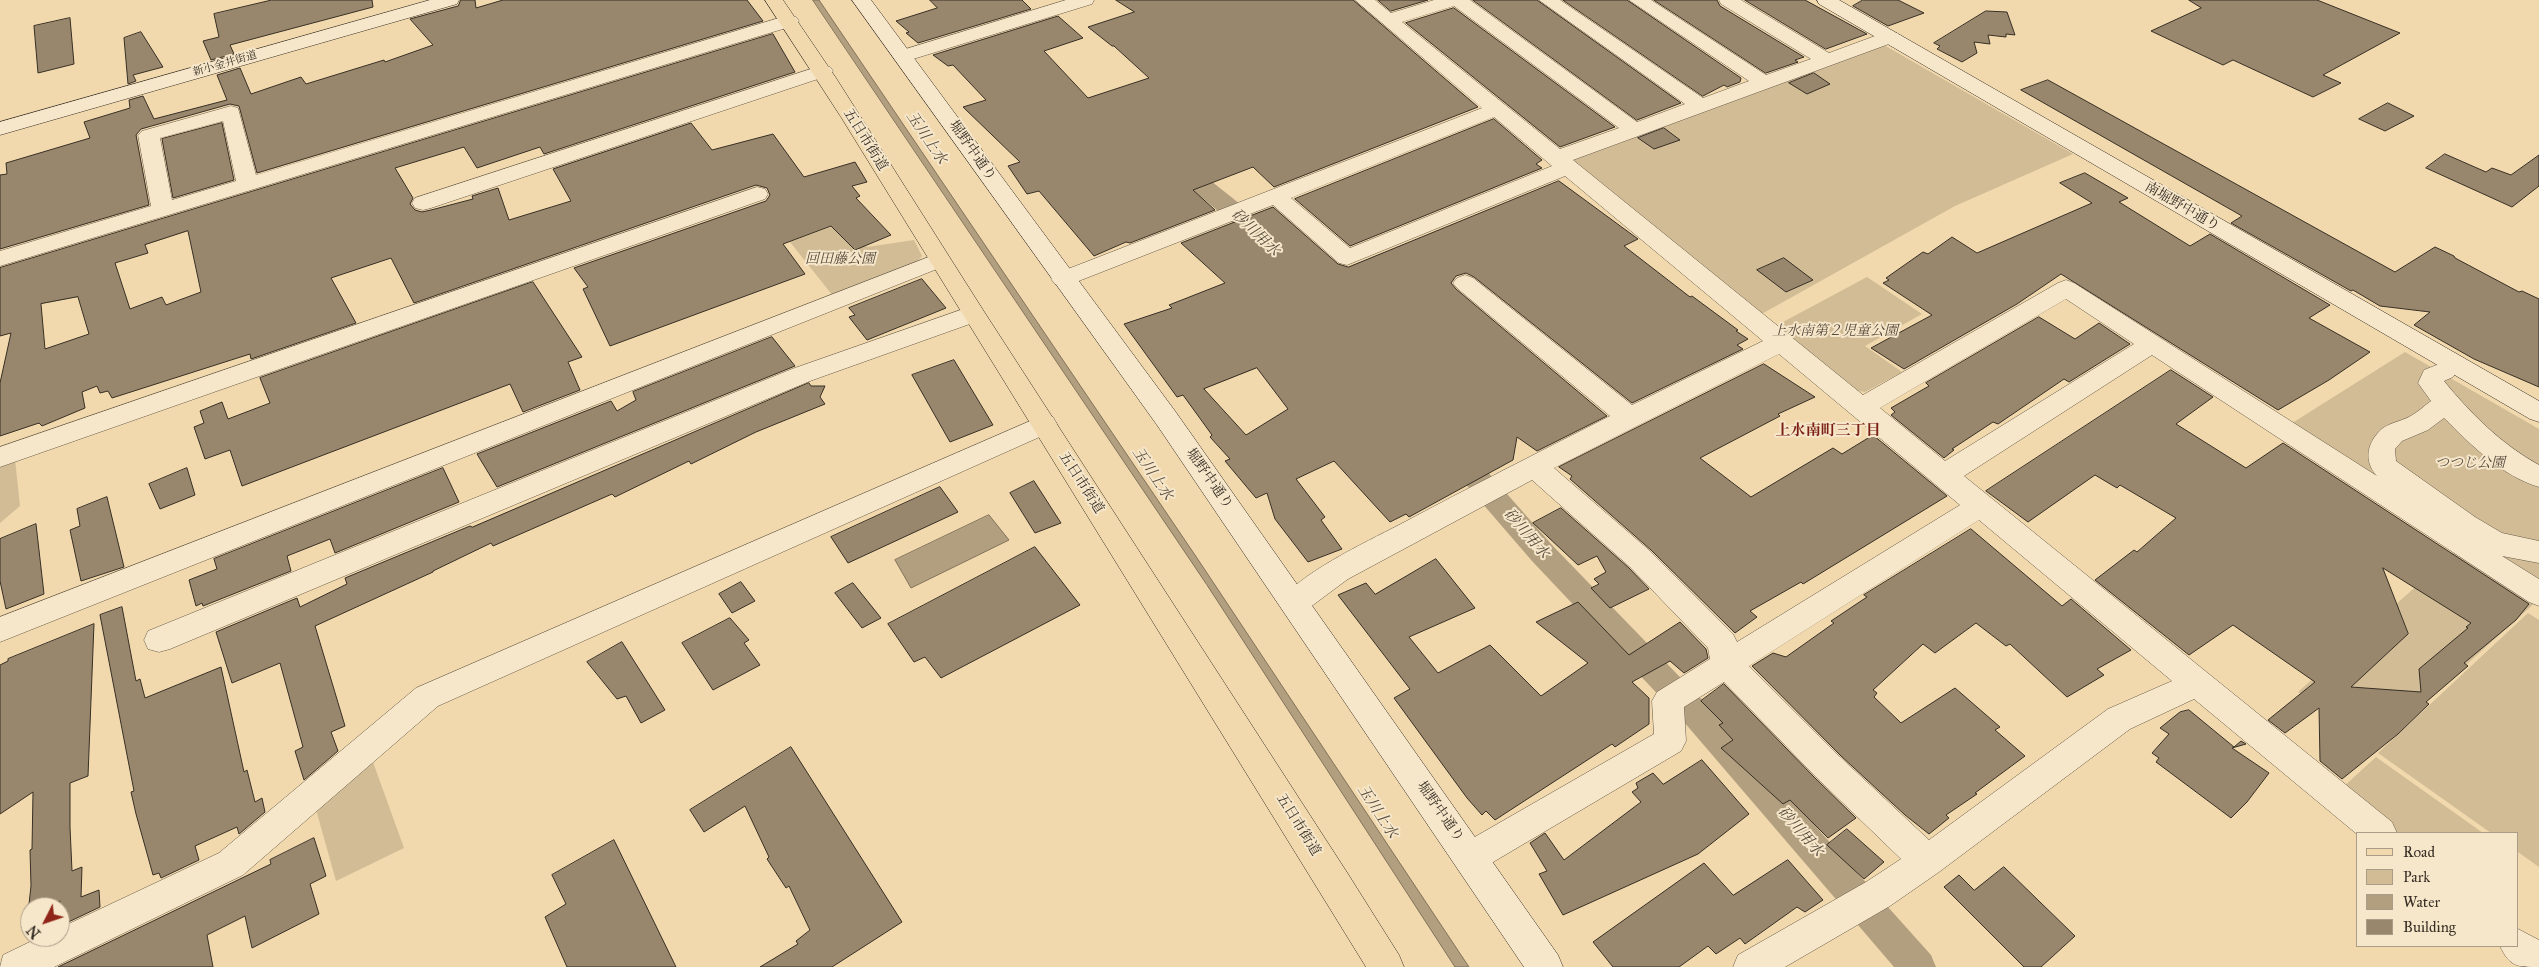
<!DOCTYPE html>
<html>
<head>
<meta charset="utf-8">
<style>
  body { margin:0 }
  #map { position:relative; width:2539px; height:967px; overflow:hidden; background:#f1d9ad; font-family:"IM FELL Great Primer",serif }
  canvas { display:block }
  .legend { position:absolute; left:2356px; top:832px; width:162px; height:115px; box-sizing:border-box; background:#f6e6ca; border:1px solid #aa9d88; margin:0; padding:6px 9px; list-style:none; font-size:15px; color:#372f25 }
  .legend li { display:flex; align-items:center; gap:10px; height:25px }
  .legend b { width:25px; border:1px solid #aa9d88 }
  .north { position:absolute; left:20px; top:897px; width:50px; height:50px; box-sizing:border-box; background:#f6e6ca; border:1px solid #aa9d88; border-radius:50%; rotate:229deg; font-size:14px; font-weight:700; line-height:20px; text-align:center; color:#372f25 }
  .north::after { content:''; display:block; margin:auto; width:18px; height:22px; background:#8f2418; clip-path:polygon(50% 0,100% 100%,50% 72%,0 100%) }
</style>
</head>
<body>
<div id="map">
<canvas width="2539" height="967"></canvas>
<ul class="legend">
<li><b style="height:6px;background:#f1d9ad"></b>Road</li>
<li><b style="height:14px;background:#d1bc96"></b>Park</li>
<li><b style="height:14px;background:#b29f7f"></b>Water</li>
<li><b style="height:14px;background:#98876c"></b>Building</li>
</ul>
<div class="north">N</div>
</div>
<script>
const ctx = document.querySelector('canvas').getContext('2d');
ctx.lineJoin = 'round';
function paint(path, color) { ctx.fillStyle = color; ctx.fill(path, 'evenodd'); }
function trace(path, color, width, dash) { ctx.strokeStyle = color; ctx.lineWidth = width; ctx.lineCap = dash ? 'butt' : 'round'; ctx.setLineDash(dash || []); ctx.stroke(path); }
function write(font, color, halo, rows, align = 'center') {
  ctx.font = font + ' "IM FELL Great Primer","Noto Serif JP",serif'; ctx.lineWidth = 4; ctx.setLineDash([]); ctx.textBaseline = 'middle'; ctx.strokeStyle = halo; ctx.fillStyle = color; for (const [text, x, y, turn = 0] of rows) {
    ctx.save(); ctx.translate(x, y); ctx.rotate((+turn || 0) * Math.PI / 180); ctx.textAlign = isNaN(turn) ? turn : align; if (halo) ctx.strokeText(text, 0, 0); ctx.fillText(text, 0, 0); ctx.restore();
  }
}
const green = new Path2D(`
  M1884,45l189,109 -118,52 -197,110 -191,-155z
  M847,221l20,26 47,-7 8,16 -8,9 -81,31 -43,-54z
  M1867,277l55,37 -57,32 37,26 -37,20 -12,-2 -71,-57 1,-11z
  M2405,352l134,77v157l-250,-161z
  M15,459l5,47 -20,17v-59z
  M2460,547l78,53 -162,146 -78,-54z
  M2528,613l11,7v247l-21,-15v-19h-27l-113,-80z
  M2376,757l107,76h-86l-55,-45z
  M373,762l31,86 -68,33 -21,-75z`);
const water = new Path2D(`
  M813,0h6l378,558 272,409h-14l-248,-382z
  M989,515l20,25 -98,48 -16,-28z`);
const canal = new Path2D(`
  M1173,156l8,1c29,25 78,57 99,88l-4,5 -8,2 -8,-2 -25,-25 -70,-58 -3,-5 3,-5z
  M1454,442l10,3 88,100 154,159 225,251 5,12h-42l-210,-245 -152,-161 -88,-102 -3,-7 3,-7z`);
const building = new Path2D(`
  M272,0h100l1,7 -143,38 4,9 -23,6 -8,-19 16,-4 -5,-23z
  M461,0h14l1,8 27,-8h244l16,21 -506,152 -18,-67 -9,-2 -89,25 -5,6 13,70 -149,44v-74l7,-1 -1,-11 84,-25 -6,-16 46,-14 -1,-8 14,-4 11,23 73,-19 -10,-25 23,-7 11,26 50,-17 5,7 78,-24 1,2 48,-17 -23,-26 48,-13z
  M930,0h92l9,9 -113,34 -12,-10 3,-1 -13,-11 41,-13z
  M1116,0h237l125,107 -204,80 -21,-20 -60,23 22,20 -85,33 -4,-1 -32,14 -55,-65 -12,3 -19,-28 12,-4 -57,-55 23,-7 -33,-35 -5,1 -15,-11 125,-39 25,22 -39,13 44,47 61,-20 -35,-32h-2l-24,-19 46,-15z
  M1378,0h50l-37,11z
  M1473,0h64l144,103 -44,17z
  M1563,0h64l114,78 -1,4 -13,5 -3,-2 -21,11z
  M1654,0h63l3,6 84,51 -9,3 3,2 -32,11z
  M1745,0h60l62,34 -41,15z
  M1863,0h35l26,13 -36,13 -35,-20z
  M2189,0h128l83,33 -77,42 18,8 -28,14 -80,-37 -10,5 -72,-34 50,-23z
  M1454,8l161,119 -55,20 -154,-124z
  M1986,11l21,1 8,23 -9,-1v3l-18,-2 2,9 -16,-2 3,11 -15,9 -25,-13 3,-3 -6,-3z
  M70,18l4,46 -36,9 -4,-47z
  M141,32l22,35 -30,8 3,6 -8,3 -4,-46z
  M773,34l22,38 -251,82 -4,-7 -63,21 -13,-21 -69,21 18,30 -3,6 5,6 7,2 9,-2 42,-11 -1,-3 26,-8 11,32 62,-19 -18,-32 138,-46 21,27 61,-16 31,43 51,-15 12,20 -15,4 8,10 -4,2 35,37 -36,15 -24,-24 -48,18 22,30 -195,72 -27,-57 5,-2 -14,-19 192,-67 4,-6 -3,-7 -11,-3 -342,118 -23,-45 -60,20 25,45 -105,36 -1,-5 -138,44 -4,-7 -8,2 -3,-7 -15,6 3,16 -43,18 -3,-3 -39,13v-53l11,-50 -11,3v-68zM188,231l13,61 -35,13 -4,-8 -32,12 -15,-46 33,-10 -3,-8zM78,297l11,37 -44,15 -4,-45z
  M1814,73l16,11 -23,10 -18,-11z
  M2048,80l347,192 40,-25 19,9 1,2 64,34 3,-1 17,8v88l-65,-28 -60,-34 16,-13 -50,-6 -27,-16 -2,1 -120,-68 11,-7 -221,-126z
  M2388,103l26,13 -29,15 -26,-12z
  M1494,119l48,41 -6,4 6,4 -192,78 -55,-47z
  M222,123l12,57 -61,18 -11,-59z
  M1664,128l16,12 -26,9 -16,-11z
  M2445,154l41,18 6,-4 19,7 28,-20v31l-27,21 -86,-39z
  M2085,173l43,25 -9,4 71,44 20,-12 120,71 -21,13 61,34 -41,28 -51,30 -217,-136 -44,30 -113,65 -33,-21 61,-33 -49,-32 6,-3 -3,-2 37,-26 5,2 24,-17 25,16 115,-50 -32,-20z
  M1559,181l79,58 -14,7 66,51 2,-1 46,34 -2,1 12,8 -11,6 6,4 -111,54 -158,-126 -8,-4 -10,3 -5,7 5,6 151,127 -70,35 -20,-14 -4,23 -104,57 -3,-3 -16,8 -56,-61 -38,18 29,38 -4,3 21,29 -34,13 -33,-43 -8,-26 -11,5 -31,-37 5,-2 -20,-22 2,-2 -29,-40 -6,2 -53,-73 48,-16 -3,-3 56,-22 -44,-40 92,-36 65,57 10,3zM1257,368l31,41 -42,26 -42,-46z
  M1784,258l29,22 -27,12 -29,-22z
  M922,279l24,29 -79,32 -18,-23 6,-2 -6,-7z
  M533,282l49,75 -14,5 12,28 -57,22 -13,-28 -268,102 -12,-36 -25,9 -11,-32 10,-4 -4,-12 22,-9 6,17 42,-16 -10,-25z
  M2039,317l36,22 24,-16 31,21 -61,38 -5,-3 -66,45 -5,-2 -41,27 2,1 -10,8 -53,-43 4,-3 -4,-4 38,-22 -3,-3z
  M772,337l23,29 -298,121 -20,-33 134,-53 6,10 19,-11 -3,-8z
  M954,360l39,65 -43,17 -38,-67z
  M1764,364l51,33 -37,17 2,2 -80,42 51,39 82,-49 9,6 31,-19 74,61 -144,88 -2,-2 -51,29 7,6 -22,16 -84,-83 -81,-71 2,-3 -13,-9z
  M2171,370l42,27 -37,27 70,44 37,-25 246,161 -13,16 -52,43 4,3 -42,36 3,2 -31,30 -56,45 -22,-18 -1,-53 -34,25 -17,-13 47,-38 -82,-57 -44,30 -94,-75 39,-30 3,2 39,-34 -56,-33 -3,3 -22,-13 -67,47 -42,-31zM2383,568l88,55 -5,4 2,1 -49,41 2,23 -70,-5 57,-53z
  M809,383l2,3h14l-5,11 5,7 -69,28 -65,32 -2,-3 -74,36 -3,-3 -119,52 -2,-3 -58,28v1l-118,54 30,100 -14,6 7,19 -34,29 -9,-29 8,-4 -23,-84 -48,20 -16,-51 81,-34 3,9 47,-23 -2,-6 125,-52 2,1z
  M187,468l8,27 -35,14 -11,-25z
  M443,468l16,34 -124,51 -5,-14 -43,17 4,15 -88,35 -1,-3 -6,3 -7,-26 28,-11 -3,-10z
  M1034,481l27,42 -26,10 -25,-40z
  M940,487l18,25 -110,51 -17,-26z
  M107,497l17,70 -43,14 -11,-51 10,-4 -3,-17z
  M1561,508l68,60 20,21 -39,19 -19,-20 8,-4 -5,-5 12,-7 -9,-16 -19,9 -45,-42z
  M36,524l8,70 -38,15 -6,-28v-42z
  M1971,529l91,77 9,-7 60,51 -34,19 7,6 -37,22 -57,-53 -4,2 -30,-23 -41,30 -12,-9 -50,46 4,3 -3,4 27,26 54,-35 45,39 -5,3 30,26 -50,37 2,1 -31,21 3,3 -20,16 -24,-19 -65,-60 -88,-89 21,-13 13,4 48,-34 -3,-2 36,-24 -3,-2z
  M1035,547l45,58 -139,73 -16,-21 -11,5 -26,-38z
  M1436,559l39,49 -66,29 29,36 52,-28 51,51 47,-33 -52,-41 42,-20 51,53 51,-33 26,27 2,9 -24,15 -14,-12 -38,21 17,16v26l-34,23 -3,-3 -117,76 -9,-9 -4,4 -15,-17 -73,-100 16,-9 -72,-94 28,-12 9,11z
  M741,582l14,19 -23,12 -13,-19z
  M853,583l28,35 -19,10 -27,-35z
  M122,607l14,74 4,-2 5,19 76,-31 23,105 3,-2 8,32 7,-4 3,14 -26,22 -2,-7 -42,19 4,14 -38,18 -2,-5 -6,2 -17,-61 -5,-22 3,-1 -34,-176z
  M730,618l19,22 -5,3 16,22 -47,25 -31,-47z
  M94,624l-6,152 -18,7v44l2,44 10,-4 -1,30 18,-7 1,17 -40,19v-25l-16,6h-14l-2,6 3,-27 -1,-36 2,-1 1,-57 -33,22v-149l8,-4v-2z
  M622,642l43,68 -24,13 -15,-27 -9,3 -30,-37z
  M1724,684l90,93 42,41 -28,20 -38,-38 -7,4 -62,-56 12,-8 -14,-15 4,-2 -22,-22z
  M2189,710l45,37 7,-6 5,3 -14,4 37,25 -22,29 -16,16 -75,-56 3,-4 -7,-5 17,-19 -9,-6 20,-16z
  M791,747l111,175 -70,45h-72l38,-23 -2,-3 14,-11 -21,-44 -3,2 -19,-29 2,-2 -24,-51 -41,26 -14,-22z
  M1702,760l47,54 -51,40 -135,61 -24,-41 8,-3 -17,-28 15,-10 19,27 77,-58 -9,-10 6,-4 -2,-5 17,-10 10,11z
  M1847,829l37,33 -20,17 -37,-34z
  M314,838l12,38 -16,8 9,30 -67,34 -7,-32 -38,19 6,32h-155l213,-103 -1,-4z
  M614,840l62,127h-109l-22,-50 21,-13 -14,-29z
  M1788,860l35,40 -18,12 -8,-5 -52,37 -5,-6 -24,16 -8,-8 -29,21h-66l-20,-25 111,-79 29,32z
  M2004,867l71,69 -34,31h-17l-80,-80 15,-12 15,15z`);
const street = new Path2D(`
  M1066,0h28l-2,4 -182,56h-14l-3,-4 3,-4z
  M1355,0h20l16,13 43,-13h36l167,122 48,-18 -146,-104h21l143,98 46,-17 -120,-81h22l115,75 45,-16 -90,-55 -2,-4h22l88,53 54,-20h14l3,4 -3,4 -324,119 290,235 195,-112 8,-3 8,3 303,193c-14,-15 -10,-35 6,-48 7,-5 18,-7 26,-11 8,-4 15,-11 22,-16l-13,-18 6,-13 20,-8 9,3 4,6 -4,6 -9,4c27,33 57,63 95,84v22c-37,-11 -68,-42 -95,-69l-16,12 -26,11 -7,8 1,12 79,56 27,16 37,8v22l-37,-7 37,23v27l-10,-4 -377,-247 -188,121 428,346 5,11h-39v2l-164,-136 -64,30 -191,143 -49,34 -105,61h-52l5,-12 128,-73 35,-23 -86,-83 -91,-94 -40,25 2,34 -5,10 -198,117 -12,5 -12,-5 -5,-11 5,-11 195,-112 -2,-33 5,-9 53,-33 -2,-11 -78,-81 -98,-87 -184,99 -43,32 -10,4 -10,-4 -5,-8c14,-27 88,-62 117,-77 71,-38 142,-74 213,-110l-153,-128 -4,-5 4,-5 8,-3 8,3 159,127 131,-64 -198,-165 -218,89 -8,-2 -66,-58 -202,79 -8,2 -8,-2 -4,-5 4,-5 427,-166zM1454,6l165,122 -59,21 -158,-127zM1494,117l58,49 -202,82 -59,-50zM2066,299l68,45 -189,117 -65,-53zM1779,354l181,151 -223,137 -4,-8 -83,-83 -96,-83zM1979,520l193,161 -64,28 -179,131 -90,-84 -90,-90z
  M789,15l7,2 3,4 -3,4 -796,241v-15l151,-45 -13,-71 4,-4 89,-25 7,2 18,67zM223,121l13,60 -64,19 -12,-62z
  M823,65l7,2 3,4 -3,4 -399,133 -8,2 -8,-2 -3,-5 3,-5z
  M757,187l8,2 3,5 -3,5 -765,268v-20z
  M939,253l8,2 4,5 -4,5 -947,377v-25z
  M972,306l9,2 3,6 -3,6 -171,61 -640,268 -11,3 -11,-3 -4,-9 4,-9 644,-262z
  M1044,415l9,2 4,7 -4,7 -615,275 -195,169 -189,92h-54l3,-12 37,-18h20v-9l159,-75 197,-165z
  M2518,929l21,11v27c-22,0 -29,0 -39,-21h18z`);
const secondary = new Path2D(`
  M430,0h29l-2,4 -457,131v-13z
  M852,0h19l304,411 383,544 5,12h-39l-367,-542z
  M1817,0h22l700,401v21l-9,-3 -711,-415z`);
const primary = new Path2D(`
  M765,0h18l53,78 147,232 365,564 51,81 5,12h-38l-525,-850z`);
const farStreetnames = [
  ["新小金井街道",225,64,-16]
];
const streetNames = [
  ["五日市街道",865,140,58],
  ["堀野中通り",972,151,55],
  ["南堀野中通り",2182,207,30],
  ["堀野中通り",1209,479,55],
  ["五日市街道",1081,483,57],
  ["堀野中通り",1440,812,55],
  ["五日市街道",1298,825,58]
];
const parkNames = [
  ["回田藤公園",840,260],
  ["上水南第２児童公園",1835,332],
  ["つつじ公園",2470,464]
];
const waterNames = [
  ["玉川上水",926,138,56],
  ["砂川用水",1255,233,44],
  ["玉川上水",1152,474,56],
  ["砂川用水",1526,534,49],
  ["玉川上水",1377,812,57],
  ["砂川用水",1800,832,49]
];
const neighbourhoodNames = [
  ["上水南町三丁目",1828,431]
];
paint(green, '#d1bc96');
paint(water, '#b29f7f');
trace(water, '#81725b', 1);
paint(canal, '#b29f7f');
paint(building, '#98876c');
trace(building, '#372f25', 1);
trace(street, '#665a47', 1);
trace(secondary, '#372f25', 1);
trace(primary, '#372f25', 1);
paint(street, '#f6e6ca');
paint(secondary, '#f6e6ca');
paint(primary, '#f1d9ad');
write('11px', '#372f25', '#f6e6ca', farStreetnames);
write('14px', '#372f25', '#f6e6ca', streetNames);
write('italic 14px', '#564b3c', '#f6e6ca', parkNames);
write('italic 15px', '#564b3c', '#f6e6ca', waterNames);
write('bold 15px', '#7a1f14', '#f6e6ca', neighbourhoodNames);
</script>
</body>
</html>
